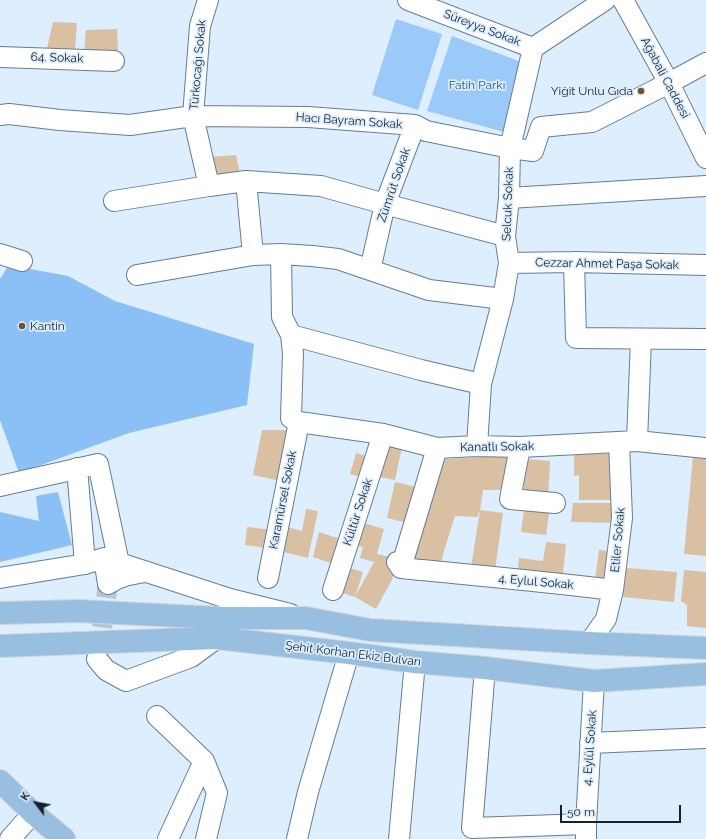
<!DOCTYPE html>
<html>
<head>
<meta charset="utf-8">
<style>
  body { margin:0 }
  #map { position:relative; width:706px; height:839px; overflow:hidden; background:#ddeefe; font-family:Raleway,sans-serif }
  canvas { display:block }
  .north { position:absolute; left:16px; top:783px; width:40px; height:40px; -webkit-text-stroke:3px #ddeefe; paint-order:stroke; rotate:302deg; font-size:11px; font-weight:700; line-height:16px; text-align:center; color:#17212b }
  .north::after { content:''; display:block; margin:auto; width:14px; height:18px; background:#17212b; clip-path:polygon(50% 0,100% 100%,50% 72%,0 100%) }
  .scale { position:absolute; left:560px; top:805px; width:121px; height:18px; box-sizing:border-box; border:2px solid #17212b; border-top:0; padding-left:5px; font-size:12px; line-height:14px; white-space:nowrap; color:#17212b; -webkit-text-stroke:3px #ddeefe; paint-order:stroke }
</style>
</head>
<body>
<div id="map">
<canvas width="706" height="839"></canvas>
<div class="north">K</div>
<div class="scale">50 m</div>
</div>
<script>
const ctx = document.querySelector('canvas').getContext('2d');
ctx.lineJoin = 'round';
function paint(path, color) { ctx.fillStyle = color; ctx.fill(path, 'evenodd'); }
function trace(path, color, width, dash) { ctx.strokeStyle = color; ctx.lineWidth = width; ctx.lineCap = dash ? 'butt' : 'round'; ctx.setLineDash(dash || []); ctx.stroke(path); }
function write(font, color, halo, rows, align = 'center') {
  ctx.font = font + ' Raleway,sans-serif'; ctx.lineWidth = 3.5; ctx.setLineDash([]); ctx.textBaseline = 'middle'; ctx.strokeStyle = halo; ctx.fillStyle = color; for (const [text, x, y, turn = 0] of rows) {
    ctx.save(); ctx.translate(x, y); ctx.rotate((+turn || 0) * Math.PI / 180); ctx.textAlign = isNaN(turn) ? turn : align; if (halo) ctx.strokeText(text, 0, 0); ctx.fillText(text, 0, 0); ctx.restore();
  }
}
const green = new Path2D(`
  M396,19l46,15 -24,76 -46,-15z
  M452,36l72,27 -16,70 -81,-22z`);
const forest = new Path2D(`
  M9,265l59,11 47,25 139,43 -7,61 -118,28 -110,40 -19,-53v-141z
  M58,492l14,53 -72,17v-50l39,9 -3,-25z`);
const building = new Path2D(`
  M53,22l24,1 -2,27 -28,-2z
  M117,29l1,22 -34,2 2,-23z
  M236,155l4,19 -28,8 -1,-25z
  M262,430h25l-2,52 -32,-7z
  M381,443l21,4 -7,33 -21,-4z
  M356,453l13,4 -6,21 -13,-4z
  M574,454h44l-1,46h-38v-25l-5,1z
  M515,455l-3,35h-29l-3,20 -3,7 -22,-1 -11,35 -5,21 -34,-8 34,-107 8,2z
  M693,456l13,1v99l-22,-2z
  M526,459l24,2 -2,38h-25z
  M395,482l26,6 -9,36 -25,-6z
  M573,503h48v20l-50,-1z
  M306,509l12,2 -10,47 -29,-7 5,-25 18,5z
  M480,510l23,3 -9,65 -24,-4z
  M524,510l25,3 -3,22 -25,-3z
  M360,522l24,7 -7,25 21,5 -6,21 -16,29 -21,-12 -22,-7 7,-25 23,7 -8,25 19,-35 -14,-4 3,-11 -9,-2z
  M247,527l26,3 -5,18 -23,-3z
  M319,532l28,9 -8,25 -26,-9z
  M546,542l20,2 -4,39 -45,-5 2,-20 24,3z
  M599,550l19,2 -4,30 -19,-2z
  M626,568l51,4 -3,30 -51,-5z
  M684,570l22,2v56l-19,-2v-21l-6,-4z`);
const minorTunnel = new Path2D(`
  M98,657l10,-73`);
const minor = new Path2D(`
  M208,0l-8,26 -7,90 16,70 37,-5 7,74
  M408,0l125,48
  M623,0l46,83 37,75
  M0,57l114,4
  M0,115l9,-1 51,6 70,5 63,-9 115,1 107,8 11,6 84,17 23,3 8,-24 51,-5 77,-39 37,-20
  M246,181l75,5 64,18 120,32
  M509,198l197,-12
  M114,201l95,-15
  M0,254l22,7
  M281,254l1,63 9,18 2,18 -2,65 8,4 84,12 54,14 40,-2 43,1 117,-6 69,7
  M574,262l2,76 130,1
  M509,263l65,-1 132,3
  M370,270l15,-66 30,-79
  M137,275l116,-20 28,-1 31,2 26,3 91,31 74,9
  M291,335l130,35 60,14
  M637,441l4,-102
  M477,446l4,-62 22,-85 6,-36 -4,-27 4,-38 1,-50 23,-100 72,-48
  M520,447l-10,52 45,4
  M77,468l8,96
  M0,486l98,-22 21,99
  M104,558l4,26c12,-8 23,-10 37,-12
  M397,562l4,6 36,-120
  M401,568c70,7 141,13 212,22l-7,29 -17,24
  M0,578l85,-14 19,-6 126,41 60,15
  M268,578l31,-156
  M333,590l50,-156
  M613,590l9,-72 -3,-76
  M97,659l9,11 20,11 65,-24 26,-19
  M485,668l-13,160 114,-4
  M157,716l47,45 13,32 -11,46
  M590,743l116,-5
  M10,839l23,-26
  M168,839l36,-78
  M297,839l11,-47 41,-139
  M399,839l16,-177
  M586,839v-15l8,-143`);
const major = new Path2D(`
  M0,613l78,-2 141,7h87l64,12 219,13 117,5
  M0,646l217,-8 132,15 66,9 70,6 109,13 112,-7
  M0,781l33,32 31,26`);
const markers = [
  [641,91,4,"#74532a"],
  [22,326,4,"#74532a"]
];
const streetNames = [
  ["Süreyya Sokak",482,28,21],
  ["64. Sokak",57,58,2],
  ["Türkocağı Sokak",198,65,-85],
  ["Ağabali Caddesi",665,78,62],
  ["Hacı Bayram Sokak",349,121,4],
  ["Zümrüt Sokak",394,185,-71],
  ["Selcuk Sokak",508,204,-88],
  ["Cezzar Ahmet Paşa Sokak",607,264,1],
  ["Kanatlı Sokak",497,447,-1],
  ["Karamürsel Sokak",283,500,-79],
  ["Kültür Sokak",358,512,-72],
  ["Etiler Sokak",618,540,-85],
  ["4. Eylul Sokak",536,582,5],
  ["Şehit Korhan Ekiz Bulvarı",353,654,7],
  ["4. Eylül Sokak",590,748,-86]
];
const parkNames = [
  ["Fatih Parkı",477,85]
];
const poiNames = [
  ["Yiğit Unlu Gıda",633,91],
  ["Kantin",30,326,"left"]
];
paint(green, '#9ccaf8');
paint(forest, '#8ac0f5');
paint(building, '#d9c0a3');
trace(minorTunnel, '#b5c5d4', 20, [20, 10]);
trace(minor, '#647d96', 22);
trace(major, '#d1d3d5', 24);
trace(minor, '#fff', 20);
trace(major, '#98bee0', 22);
for (const [x, y, r, color] of markers) { const dot = new Path2D(); dot.arc(x, y, r, 0, 2 * Math.PI); ctx.fillStyle = color; ctx.fill(dot); trace(dot, '#ddeefe', 1.5); }
write('12px', '#17212b', '#ddeefe', streetNames);
write('12px', '#20598a', '#ddeefe', parkNames);
write('12px', '#17212b', '#ddeefe', poiNames, 'right');
</script>
</body>
</html>
